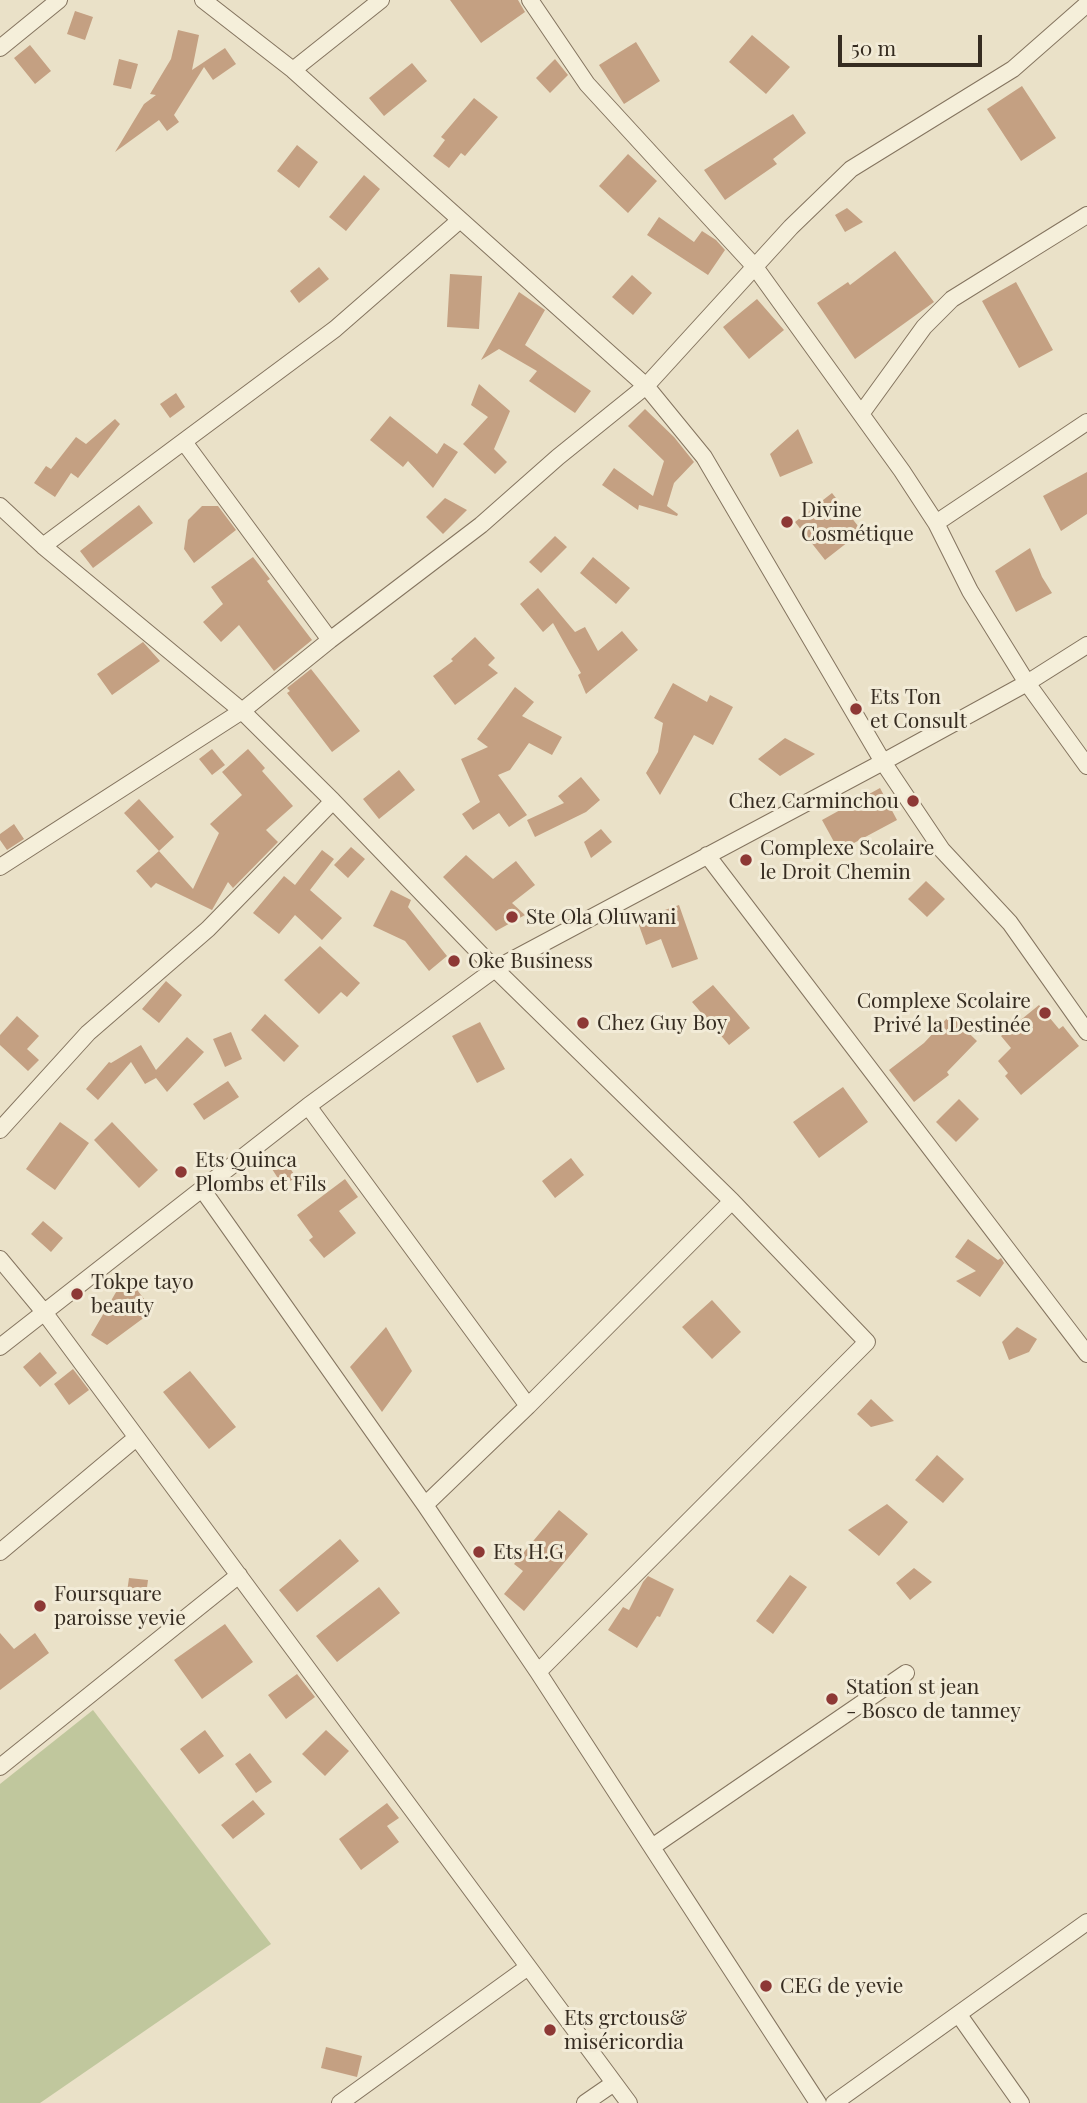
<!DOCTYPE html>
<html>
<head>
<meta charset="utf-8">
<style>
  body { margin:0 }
  #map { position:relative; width:1087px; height:2103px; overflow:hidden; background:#eae1c8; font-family:"Playfair Display",serif }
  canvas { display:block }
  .scale { position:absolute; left:838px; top:35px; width:144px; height:32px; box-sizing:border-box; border:4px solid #362c21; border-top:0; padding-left:9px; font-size:21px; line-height:24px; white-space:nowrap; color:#362c21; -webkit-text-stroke:5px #f2ebd7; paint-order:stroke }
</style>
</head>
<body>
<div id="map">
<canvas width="1087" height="2103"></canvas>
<div class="scale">50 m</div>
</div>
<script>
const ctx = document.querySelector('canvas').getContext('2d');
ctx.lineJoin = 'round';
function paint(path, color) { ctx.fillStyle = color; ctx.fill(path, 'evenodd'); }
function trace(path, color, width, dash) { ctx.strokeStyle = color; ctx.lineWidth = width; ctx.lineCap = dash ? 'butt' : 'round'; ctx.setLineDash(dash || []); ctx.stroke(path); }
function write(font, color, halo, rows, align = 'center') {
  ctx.font = font + ' "Playfair Display",serif'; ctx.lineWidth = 6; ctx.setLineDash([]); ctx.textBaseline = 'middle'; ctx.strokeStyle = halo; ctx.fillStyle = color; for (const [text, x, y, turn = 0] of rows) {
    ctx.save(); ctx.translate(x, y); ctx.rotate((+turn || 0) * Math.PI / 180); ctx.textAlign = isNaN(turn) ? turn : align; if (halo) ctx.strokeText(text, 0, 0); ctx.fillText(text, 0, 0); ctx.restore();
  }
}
const green = new Path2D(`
  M93,1710l178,234 -231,159h-40v-319z`);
const building = new Path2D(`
  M450,0h68l7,12 -44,31z
  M75,11l18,6 -8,23 -18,-6z
  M178,30l21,5 -7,35 33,-22 11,16 -23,16 -9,-13 -30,48 5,7 -12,9 -8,-11 -44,32 29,-48 12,-9 -6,-1 21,-35z
  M752,35l38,32 -24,27 -37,-32z
  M636,42l24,39 -36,23 -25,-39z
  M30,45l21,26 -16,13 -21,-26z
  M119,59l19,5 -7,25 -18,-4z
  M555,59l13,16 -18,18 -14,-15z
  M412,63l15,18 -43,35 -15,-18z
  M1022,86l34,52 -35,23 -34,-52z
  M474,98l24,19 -33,39 -4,-3 -12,15 -16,-12 12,-16 -4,-3z
  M793,114l13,19 -33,26 4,5 -52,36 -21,-30z
  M297,145l21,17 -19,26 -22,-17z
  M628,154l29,27 -29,32 -29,-27z
  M364,175l16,14 -34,42 -17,-14z
  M847,208l16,14 -18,10 -10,-17z
  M659,217l35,25 8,-11 14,9 9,10 -17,25 -61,-40z
  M895,251l39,51 -79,57 -38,-56 31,-21 2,3z
  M319,267l10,12 -30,24 -9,-12z
  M450,274l32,2 -3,53 -32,-2z
  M632,275l20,18 -19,22 -21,-18z
  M1016,282l37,68 -34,18 -37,-67z
  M519,292l26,18 -20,35 66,46 -16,22 -46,-32 8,-10 -38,-22 -18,11z
  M757,299l27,31 -35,29 -26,-32z
  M479,384l31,27 -16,38 13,13 -12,12 -32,-30 25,-27 -17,-12z
  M176,393l9,14 -15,11 -10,-14z
  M645,409l29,28 20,25 -20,21 -7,23 11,8 -1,2 -38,-11 -1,5 -36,-25 12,-17 39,28 11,-35 -36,-35z
  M390,416l47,38 7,-11 14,9 -25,36 -25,-27 -5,6 -33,-27z
  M115,419l5,5 -42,54 -7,-5 -16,24 -21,-14 12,-17 5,3 25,-32 10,7z
  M798,429l15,34 -33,14 -10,-23z
  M1087,472v42l-26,17 -18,-35z
  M832,493l30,38 -37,29 -30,-38z
  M445,498l22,12 -24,24 -17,-17z
  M139,505l14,18 -60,45 -13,-17z
  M202,506h16l18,24 -42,33 -10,-14 4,-29z
  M555,536l12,11 -26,26 -12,-11z
  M1030,548l12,29 10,16 -36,19 -21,-41z
  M253,557l17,22 -3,2 45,59 -38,31 -35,-46 -18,17 -18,-20 20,-18 -12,-17z
  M593,557l37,31 -14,16 -36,-31z
  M538,588l37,44 10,-5 13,24 24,-20 16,19 -52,44 -8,-19 3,-2 -28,-50 -10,9 -23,-28z
  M475,637l20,21 -7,7 10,8 -43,32 -22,-29 20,-15 -2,-2z
  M143,642l17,19 -48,34 -15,-21z
  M311,669l49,62 -28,21 -45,-59 3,-2 -3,-3z
  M673,683l34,19 3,-7 23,12 -20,38 -19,-10 -34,60 -14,-22 12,-21 5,-29 -9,-5z
  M515,687l19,15 -12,14 40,21 -10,18 -23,-12 -19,27 -12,5 29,40 -18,12 -10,-14 -26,17 -11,-16 18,-12 -19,-43 27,-12 -11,-8z
  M785,738l30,16 -35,22 -22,-17z
  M212,749l13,16 -13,10 -13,-16z
  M248,749l17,19 -3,3 31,35 -27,24 12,12 -45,46 -5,-6 -16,28 -56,-27 -5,5 -15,-17 23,-20 34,38 26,-56 -9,-9 32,-29 -20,-23z
  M399,770l16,20 -36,29 -16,-20z
  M581,777l19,23 -14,12 -51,25 -8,-17 37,-17 -6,-7z
  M880,788l17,32 -58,31 -17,-31z
  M139,799l35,38 -15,14 -35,-38z
  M14,824l10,15 -17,11 -7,-10v-6z
  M601,829l11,13 -21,16 -7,-16z
  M351,847l14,12 -17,19 -14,-13z
  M322,850l12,9 -24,31 32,28 -20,22 -27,-25 -16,19 -26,-21 31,-37 11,9z
  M466,855l27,24 23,-18 19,24 -23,18 13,12 -29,16 -53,-54z
  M926,881l19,18 -18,18 -19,-18z
  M391,890l20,10 -3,7 39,49 -18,15 -24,-30 -32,-15z
  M679,905l19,54 -26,9 -11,-29 -15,6 -9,-25z
  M320,946l40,37 -13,14 -6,-5 -22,22 -35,-34z
  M166,981l16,14 -23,28 -17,-14z
  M713,985l37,43 -21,17 -37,-43z
  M1039,1005l20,24 4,-3 16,20 -58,49 -16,-19 3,-3 -10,-12 13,-13 -10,-12z
  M265,1014l34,32 -15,16 -33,-32z
  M950,1015l27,26 -30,31 2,3 -35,27 -25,-32 35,-27z
  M17,1016l22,20 -12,13 12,11 -11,11 -28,-26v-10z
  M480,1022l25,47 -28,14 -25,-47z
  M231,1032l11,27 -17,8 -12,-28z
  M187,1037l17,15 -37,40 -11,-14 -11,6 -14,-22 -33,38 -12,-11 23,-27 2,1 30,-18 15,25z
  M228,1081l11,16 -35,23 -11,-16z
  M843,1087l25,35 -49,36 -26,-36z
  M959,1099l20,20 -23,23 -20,-20z
  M60,1122l29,21 -34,47 -29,-21z
  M112,1122l46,48 -19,18 -45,-48z
  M571,1158l13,17 -29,23 -13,-17z
  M285,1161l11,16 -13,9 -11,-17z
  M345,1179l13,18 -19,14 17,22 -32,25 -15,-18 4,-3 -16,-22z
  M43,1221l20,17 -12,14 -20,-18z
  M968,1239l30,21 3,-2 3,5 -24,34 -24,-16 20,-10 -21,-14z
  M126,1275l27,36 -46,34 -16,-10z
  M712,1300l29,32 -29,27 -30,-32z
  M386,1327l26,44 -30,41 -32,-45z
  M1017,1327l20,12 -8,13 -20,8 -7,-18z
  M40,1352l17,21 -17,14 -17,-20z
  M73,1369l16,21 -20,15 -15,-21z
  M190,1371l46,56 -27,22 -46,-57z
  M871,1399l23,22 -23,6 -14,-13z
  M937,1455l27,24 -21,24 -28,-23z
  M887,1504l21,18 -29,34 -31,-26z
  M559,1510l29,24 -64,77 -20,-17 19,-23 -9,-7z
  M340,1539l19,22 -62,51 -18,-22z
  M914,1568l18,14 -22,18 -14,-17z
  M790,1575l17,12 -34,47 -17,-13z
  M648,1576l26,13 -14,28 -3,-1 -20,32 -29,-18 15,-23 6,3 14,-28z
  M129,1578l19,2 -2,15 -19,-3z
  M379,1587l21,26 -63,49 -21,-26z
  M225,1624l28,38 -51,37 -28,-39z
  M0,1633l14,16 21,-16 14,20 -49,37z
  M297,1674l18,23 -29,22 -18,-24z
  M205,1730l19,26 -25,18 -19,-25z
  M326,1730l23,21 -24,25 -23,-22z
  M250,1753l22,29 -16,11 -21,-29z
  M253,1800l12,14 -32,25 -12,-14z
  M387,1803l12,15 -12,8 12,16 -38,28 -22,-31z
  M326,2047l36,9 -5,21 -36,-9z`);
const minor = new Path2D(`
  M203,0l90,70 353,316 58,71 179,305 59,88 68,73 77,109
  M530,0l57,84 168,183 147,204 34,52 34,68 57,92 60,83
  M0,48l59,-48
  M293,70l88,-70
  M861,414l63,-87 28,-28 135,-84
  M184,442l146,198
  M0,506l43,40 199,165 91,90 162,168 237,232 135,141 -329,330
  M936,523l151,-101
  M43,546l292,-217 125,-109
  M707,855l380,499
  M0,867l242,-156 88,-71 151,-115 77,-68 88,-71 145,-159 60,-58 162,-100 74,-65
  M308,1106l220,300
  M0,1130l88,-97 120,-104 125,-128
  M202,1189l223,316 113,167 280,431
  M0,1259l44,53 585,791
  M0,1347l308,-241 187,-137 388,-207 144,-79 60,-38
  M425,1505l103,-99 204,-205
  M0,1552l136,-114
  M0,1767l239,-192
  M652,1847l254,-174
  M959,2015l62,88
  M340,2103l188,-136
  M585,2103l29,-20
  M834,2103l253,-181`);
const markers = [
  [787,522,7,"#8d3835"],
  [856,709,7,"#8d3835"],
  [913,801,7,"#8d3835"],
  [746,860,7,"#8d3835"],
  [512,917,7,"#8d3835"],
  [454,961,7,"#8d3835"],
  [1045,1013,7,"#8d3835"],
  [583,1023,7,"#8d3835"],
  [181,1172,7,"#8d3835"],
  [77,1294,7,"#8d3835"],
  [479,1552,7,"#8d3835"],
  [40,1606,7,"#8d3835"],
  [832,1699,7,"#8d3835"],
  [766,1986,7,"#8d3835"],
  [550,2030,7,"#8d3835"]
];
const poiNames = [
  ["Divine",801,510],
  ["Cosmétique",801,534],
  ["Ets Ton",870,697],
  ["et Consult",870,721],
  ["Chez Carminchou",899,801,"right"],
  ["Complexe Scolaire",760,848],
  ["le Droit Chemin",760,872],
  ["Ste Ola Oluwani",526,917],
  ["Oke Business",468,961],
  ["Complexe Scolaire",1031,1001,"right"],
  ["Privé la Destinée",1031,1025,"right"],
  ["Chez Guy Boy",597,1023],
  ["Ets Quinca",195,1160],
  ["Plombs et Fils",195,1184],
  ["Tokpe tayo",91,1282],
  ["beauty",91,1306],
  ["Ets H.G",493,1552],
  ["Foursquare",54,1594],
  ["paroisse yevie",54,1618],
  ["Station st jean",846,1687],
  ["- Bosco de tanmey",846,1711],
  ["CEG de yevie",780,1986],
  ["Ets grctous&",564,2018],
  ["miséricordia",564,2042]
];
paint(green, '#c0c79d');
paint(building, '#c4a082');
trace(minor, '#84745f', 18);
trace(minor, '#f5efda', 16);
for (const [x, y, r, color] of markers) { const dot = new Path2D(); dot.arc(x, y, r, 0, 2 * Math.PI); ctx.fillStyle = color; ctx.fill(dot); trace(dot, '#f2ebd7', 2.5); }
write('21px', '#362c21', '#f2ebd7', poiNames, 'left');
</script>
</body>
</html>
